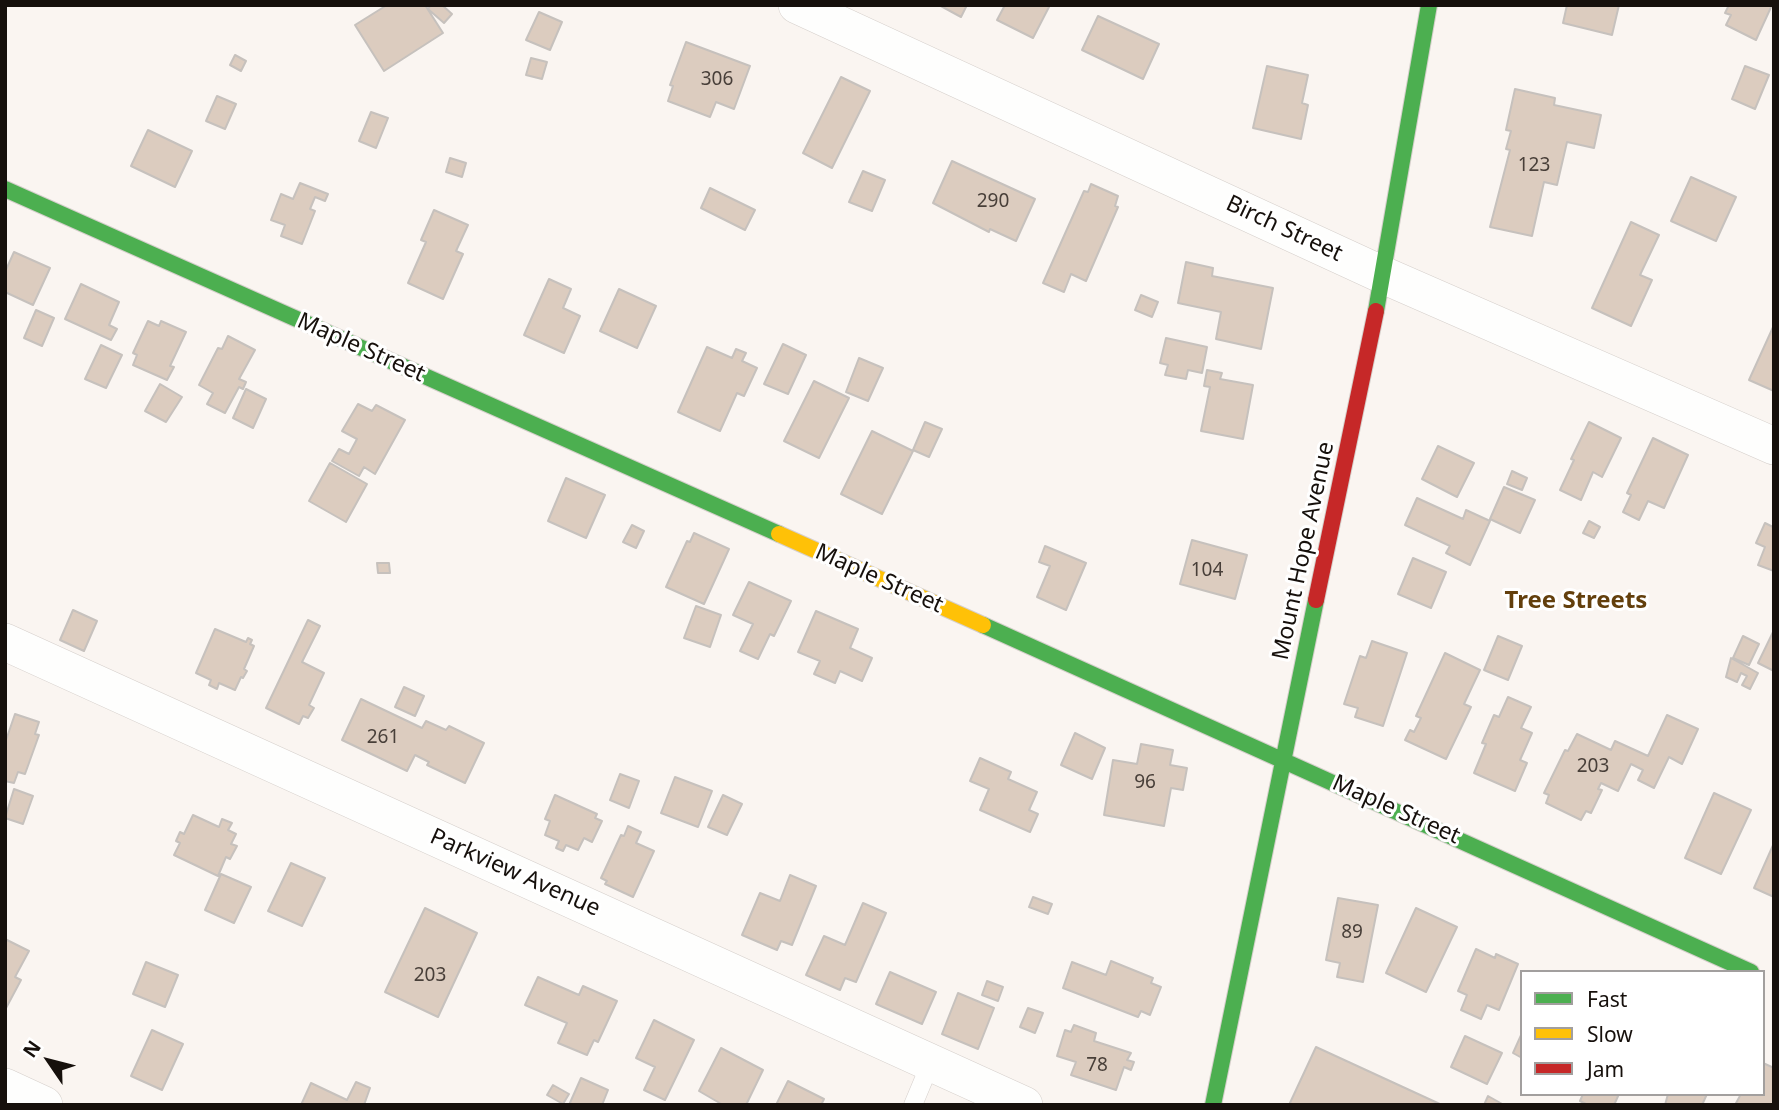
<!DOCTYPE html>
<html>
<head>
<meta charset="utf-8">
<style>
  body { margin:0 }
  #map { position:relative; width:1779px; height:1110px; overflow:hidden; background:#faf5f1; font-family:"Noto Sans",sans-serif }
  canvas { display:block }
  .frame { position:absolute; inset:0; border:7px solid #16100c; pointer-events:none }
  .legend { position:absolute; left:1520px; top:970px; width:245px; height:126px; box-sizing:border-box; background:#fff; border:2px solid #a29f9e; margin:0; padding:9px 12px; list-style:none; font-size:21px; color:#16100c }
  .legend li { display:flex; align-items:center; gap:14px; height:35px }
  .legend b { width:35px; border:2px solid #a29f9e }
  .north { position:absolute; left:14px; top:1026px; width:70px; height:70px; -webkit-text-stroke:5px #fff; paint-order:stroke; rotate:305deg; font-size:19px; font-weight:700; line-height:28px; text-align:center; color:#16100c }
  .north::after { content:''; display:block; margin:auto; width:24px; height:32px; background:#16100c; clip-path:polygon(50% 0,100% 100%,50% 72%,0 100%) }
</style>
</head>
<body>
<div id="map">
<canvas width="1779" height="1110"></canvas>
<div class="frame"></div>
<ul class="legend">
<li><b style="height:9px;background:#4caf50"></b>Fast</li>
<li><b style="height:9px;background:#ffc107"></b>Slow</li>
<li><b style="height:9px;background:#c62828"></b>Jam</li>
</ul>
<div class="north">N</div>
</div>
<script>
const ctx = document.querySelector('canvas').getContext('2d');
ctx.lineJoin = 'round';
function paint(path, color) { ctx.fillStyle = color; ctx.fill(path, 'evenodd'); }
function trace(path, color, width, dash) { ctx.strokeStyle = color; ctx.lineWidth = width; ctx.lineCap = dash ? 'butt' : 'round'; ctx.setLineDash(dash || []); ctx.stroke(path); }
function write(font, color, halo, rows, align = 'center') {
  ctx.font = font + ' "Noto Sans",sans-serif'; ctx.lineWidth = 6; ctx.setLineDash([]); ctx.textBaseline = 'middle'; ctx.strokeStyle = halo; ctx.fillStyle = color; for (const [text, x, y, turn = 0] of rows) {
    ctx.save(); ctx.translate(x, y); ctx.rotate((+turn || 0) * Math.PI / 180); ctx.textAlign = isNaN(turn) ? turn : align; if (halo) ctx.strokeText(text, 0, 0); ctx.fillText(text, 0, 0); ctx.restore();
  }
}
const building = new Path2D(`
  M387,5h38l18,28 -59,38 -29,-46z
  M431,5h11l10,9 -8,9 -16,-14z
  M939,5h28l-6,12z
  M1005,5h45l-17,33 -36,-18z
  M1567,5h52l-7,30 -49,-12z
  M1729,5h43l-16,35 -30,-15 5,-10 -6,-2z
  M539,12l23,10 -12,28 -24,-10z
  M1098,16l61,28 -16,35 -61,-29z
  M686,42l64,24 -16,43 -18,-7 -6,15 -42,-16 5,-15 -3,-1z
  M235,55l11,6 -5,10 -11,-6z
  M531,58l16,4 -5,17 -16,-4z
  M1267,66l41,9 -6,28 6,2 -7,34 -48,-11z
  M1745,66l24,9 -14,34 -23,-10z
  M841,77l29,14 -38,77 -29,-15z
  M1515,89l40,9 -1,7 47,10 -7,33 -27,-6 -10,43 -13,-3 -12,54 -42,-9 20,-77 -4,-1 5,-18 -5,-1z
  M217,96l19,8 -11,25 -19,-8z
  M371,112l17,6 -12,30 -17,-7z
  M148,130l44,21 -17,36 -44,-21z
  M450,158l16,5 -4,14 -16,-5z
  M952,161l83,38 -19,42 -26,-12 -1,3 -56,-29z
  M863,171l22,9 -13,31 -23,-9z
  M1691,177l45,20 -20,44 -45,-20z
  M300,183l28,11 -3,7 -10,-4 -5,12 5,2 -13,33 -21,-8 4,-11 -14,-5 10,-26 12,5z
  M1091,184l27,12 -3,10 3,1 -32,74 -15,-7 -7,18 -21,-9 41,-92 4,1z
  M710,188l45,22 -10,20 -44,-22z
  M434,210l34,15 -12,26 7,3 -20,45 -35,-16 18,-41 -5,-2z
  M1631,222l28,13 -19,40 12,5 -21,46 -39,-18z
  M14,252l36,16 -17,37 -28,-13v-20z
  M1186,262l27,6 -1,8 61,12 -12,61 -45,-10 5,-27 -43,-9z
  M549,279l22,10 -8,19 17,8 -16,37 -40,-18z
  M81,284l38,18 -10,23 8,4 -6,11 -46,-21z
  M619,289l37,17 -19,42 -37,-17z
  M1141,295l17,7 -6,15 -17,-7z
  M36,310l18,8 -12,28 -18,-8z
  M148,321l11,5 2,-5 25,11 -16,34 4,1 -7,13 -34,-15 4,-10 -4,-2z
  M1774,325v66l-25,-11z
  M228,336l27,14 -16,29 7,3 -3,7 -4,-2 -14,26 -18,-9 6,-11 -14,-8 19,-37 4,1z
  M1166,338l41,9 -5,26 -14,-3 -2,9 -21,-4 3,-10 -8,-2z
  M783,344l23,11 -18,39 -24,-10z
  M101,345l21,10 -16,33 -21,-9z
  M707,347l25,11 4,-9 10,4 -4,8 15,7 -13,28 -7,-3 -17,38 -42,-19z
  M859,358l24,10 -15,33 -22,-9z
  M1207,370l15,3 -2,6 33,6 -10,54 -42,-8 9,-44 -6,-1z
  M814,381l35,17 -30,60 -35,-17z
  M160,384l22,13 -16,25 -21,-11z
  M246,389l20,10 -13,29 -20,-10z
  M358,404l14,7 4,-6 29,15 -30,54 -11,-7 -5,9 -27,-15 7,-12 10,5 8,-15 -15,-8z
  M925,422l17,7 -13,28 -16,-7z
  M1589,422l32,16 -19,39 -9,-5 -12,28 -21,-10 14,-30 -3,-1z
  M872,431l41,20 -31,63 -41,-20z
  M1653,438l35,17 -24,53 -16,-7 -9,19 -16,-8 8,-17 -4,-2z
  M1438,446l36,17 -17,34 -35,-18z
  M330,463l37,21 -21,38 -37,-21z
  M1512,471l15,7 -5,12 -15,-6z
  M566,478l39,17 -19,43 -38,-17z
  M1504,487l31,13 -15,33 -30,-14z
  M1417,498l46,21 3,-9 24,11 -20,44 -24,-12 4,-7 -45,-21z
  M1589,521l11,6 -6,11 -11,-5z
  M1765,523l8,4 1,-2v46l-16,-6 7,-18 -9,-4z
  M632,525l12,6 -8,17 -13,-6z
  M694,533l35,16 -25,55 -38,-17 21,-46 3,1z
  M1192,540l55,15 -12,44 -55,-15z
  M1045,546l41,17 -20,47 -29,-13 13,-31 -11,-4z
  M1413,558l33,14 -15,36 -33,-14z
  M377,563h12l1,10h-12z
  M749,582l42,19 -17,35 -4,-2 -12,25 -18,-8 13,-27 -20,-9z
  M696,606l25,9 -11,32 -26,-9z
  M73,610l24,11 -13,30 -24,-11z
  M816,611l42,18 -8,19 22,10 -10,23 -22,-10 -5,12 -21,-9 6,-13 -22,-9z
  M308,620l12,6 -18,36 22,11 -15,32 5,3 -6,10 -5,-2 -4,8 -33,-16z
  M215,629l31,13 2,-4 4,2 -2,4 4,2 -10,23 3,2 -4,7 -2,-1 -6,13 -16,-7 -2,6 -8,-4 2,-5 -15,-7z
  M1774,630v41l-16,-8z
  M1498,636l24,10 -14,34 -24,-10z
  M1743,636l16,8 -10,21 -16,-7z
  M1372,641l35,12 -24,73 -28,-9 3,-9 -14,-4 16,-48 6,2z
  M1445,653l35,17 -16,34 7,3 -25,52 -41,-19 5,-10 4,2 7,-14 -5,-2z
  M1731,658l27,15 -8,16 -8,-4 5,-9 -6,-3 -4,9 -11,-5z
  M404,687l20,9 -9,20 -20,-9z
  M1508,697l23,10 -10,21 11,5 -12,27 7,3 -12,28 -41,-18 12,-29 -4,-1 12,-28 5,2z
  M361,699l61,29 4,-7 20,9 3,-4 35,17 -19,40 -38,-18 2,-3 -14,-7 -8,16 -65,-31z
  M15,714l24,8 -4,12 4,1 -14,39 -7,-2 -4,11 -9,-2v-38z
  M1667,715l31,14 -16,35 -13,-7 -15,31 -16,-8 5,-10 -12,-6 -13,27 -17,-8 -3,6 4,1 -11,23 -5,-2 -5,9 -35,-17 3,-8 -5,-2 21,-43 3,1 9,-17 34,16 4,-9 33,15z
  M1075,733l30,15 -13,31 -31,-14z
  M1141,744l32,6 -3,15 17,3 -4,22 -12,-2 -7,38 -60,-11 9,-55 24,4z
  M980,758l31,14 -3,7 29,13 -8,18 9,4 -8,18 -50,-22 9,-21 -19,-8z
  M620,774l19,7 -10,27 -19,-8z
  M675,777l37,14 -14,36 -37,-14z
  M14,789l19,7 -10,28 -18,-6z
  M1714,793l37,17 -30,64 -36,-16z
  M555,795l42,19 -2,4 7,3 -10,21 -8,-4 -6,12 -12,-5 -3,6 -7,-3 3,-7 -14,-6 5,-14 -5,-2z
  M723,795l19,9 -15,31 -19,-8z
  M193,815l26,12 3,-8 10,4 -4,7 8,4 -5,10 6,2 -7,13 -4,-2 -8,19 -44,-21 6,-12 -4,-2 4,-9 4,2z
  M628,826l13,6 -5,11 18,8 -21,46 -28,-13 2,-3 -6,-3 20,-43 3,1z
  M1774,843v54l-20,-9z
  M291,863l34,15 -23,48 -34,-15z
  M221,874l30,13 -17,36 -29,-13z
  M790,875l26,11 -24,59 -11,-4 -4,9 -35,-15 18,-42 20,8z
  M1033,897l19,7 -4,10 -19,-7z
  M1338,898l40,7 -15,77 -26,-5 3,-14 -14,-3z
  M863,903l23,10 -30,69 -11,-4 -5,12 -34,-15 18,-39 21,9z
  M425,908l52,25 -39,84 -53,-25z
  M1416,908l41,19 -31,65 -40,-19z
  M5,939l24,12 -14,26 6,3 -16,30z
  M1476,949l19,9 1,-4 22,10 -19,46 -12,-5 -6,14 -20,-9 6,-15 -9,-4z
  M1111,961l42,17 -2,5 10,4 -11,28 -9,-4 -3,6 -75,-29 9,-26 34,13z
  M146,962l32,13 -13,32 -32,-13z
  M890,972l46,20 -14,32 -46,-20z
  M538,977l41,18 4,-9 34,15 -19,41 -4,-2 -7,15 -29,-12 9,-20 -42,-18z
  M987,981l16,6 -5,14 -16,-6z
  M958,993l36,15 -16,41 -36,-15z
  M1028,1008l15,5 -8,20 -15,-6z
  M654,1020l40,20 -29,60 -21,-10 11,-23 -19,-9z
  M1074,1025l22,8 -2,8 37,12 -4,7 7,2 -3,8 -7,-3 -8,23 -45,-15 5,-13 -19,-6 8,-26 6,2z
  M152,1030l31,14 -21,46 -31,-14z
  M1522,1033v25l-9,-5z
  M1465,1036l37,17 -15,31 -36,-17z
  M1316,1047l126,58h-153z
  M721,1048l42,22 -17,35h-23l-24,-14z
  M1763,1063l11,5v37h-39l6,-11h22z
  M581,1078l27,12 -6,15h-33z
  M788,1081l36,18 -3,6h-45z
  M356,1082l14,6 -6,17h-63l10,-22 36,17z
  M553,1085l16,9 -6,10 -16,-9z
  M1583,1094h36l-5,11h-26l-8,-4z
  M1668,1094h39l-5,11h-37z
  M1488,1096l16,9h-20z`);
const lane = new Path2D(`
  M913,1105l18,-43`);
const street = new Path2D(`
  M797,5l586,270 391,171
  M5,642l1019,463
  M5,1087l39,18`);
const fast = new Path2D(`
  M5,189l774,345
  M1376,311l53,-306
  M983,625l768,347
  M1213,1105l103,-505`);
const slow = new Path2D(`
  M779,534l204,91`);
const jam = new Path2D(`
  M1316,600l60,-289`);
const numberNames = [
  ["306",717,80],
  ["123",1534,166],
  ["290",993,202],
  ["104",1207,571],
  ["261",383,738],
  ["203",1593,767],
  ["96",1145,783],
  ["89",1352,933],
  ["203",430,976],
  ["78",1097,1066]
];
const streetNames = [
  ["Birch Street",1284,229,25],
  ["Maple Street",361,348,24],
  ["Mount Hope Avenue",1304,551,-78],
  ["Maple Street",879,579,24],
  ["Maple Street",1396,810,24],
  ["Parkview Avenue",515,873,24]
];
const neighbourhoodNames = [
  ["Tree Streets",1576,601]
];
paint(building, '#dcccbf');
trace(building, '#c6c1bd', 2);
trace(lane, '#d5cfcb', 19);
trace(street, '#d5cfcb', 38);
trace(fast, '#d5cfcb', 18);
trace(slow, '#d5cfcb', 18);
trace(jam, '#d5cfcb', 18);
trace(lane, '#fefefd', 18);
trace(street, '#fefefd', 37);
trace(fast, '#4caf50', 16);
trace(slow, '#ffc107', 16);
trace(jam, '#c62828', 16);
write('19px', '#483f39', null, numberNames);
write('23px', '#16100c', '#fff', streetNames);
write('bold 24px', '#633f0c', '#fff', neighbourhoodNames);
</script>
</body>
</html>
